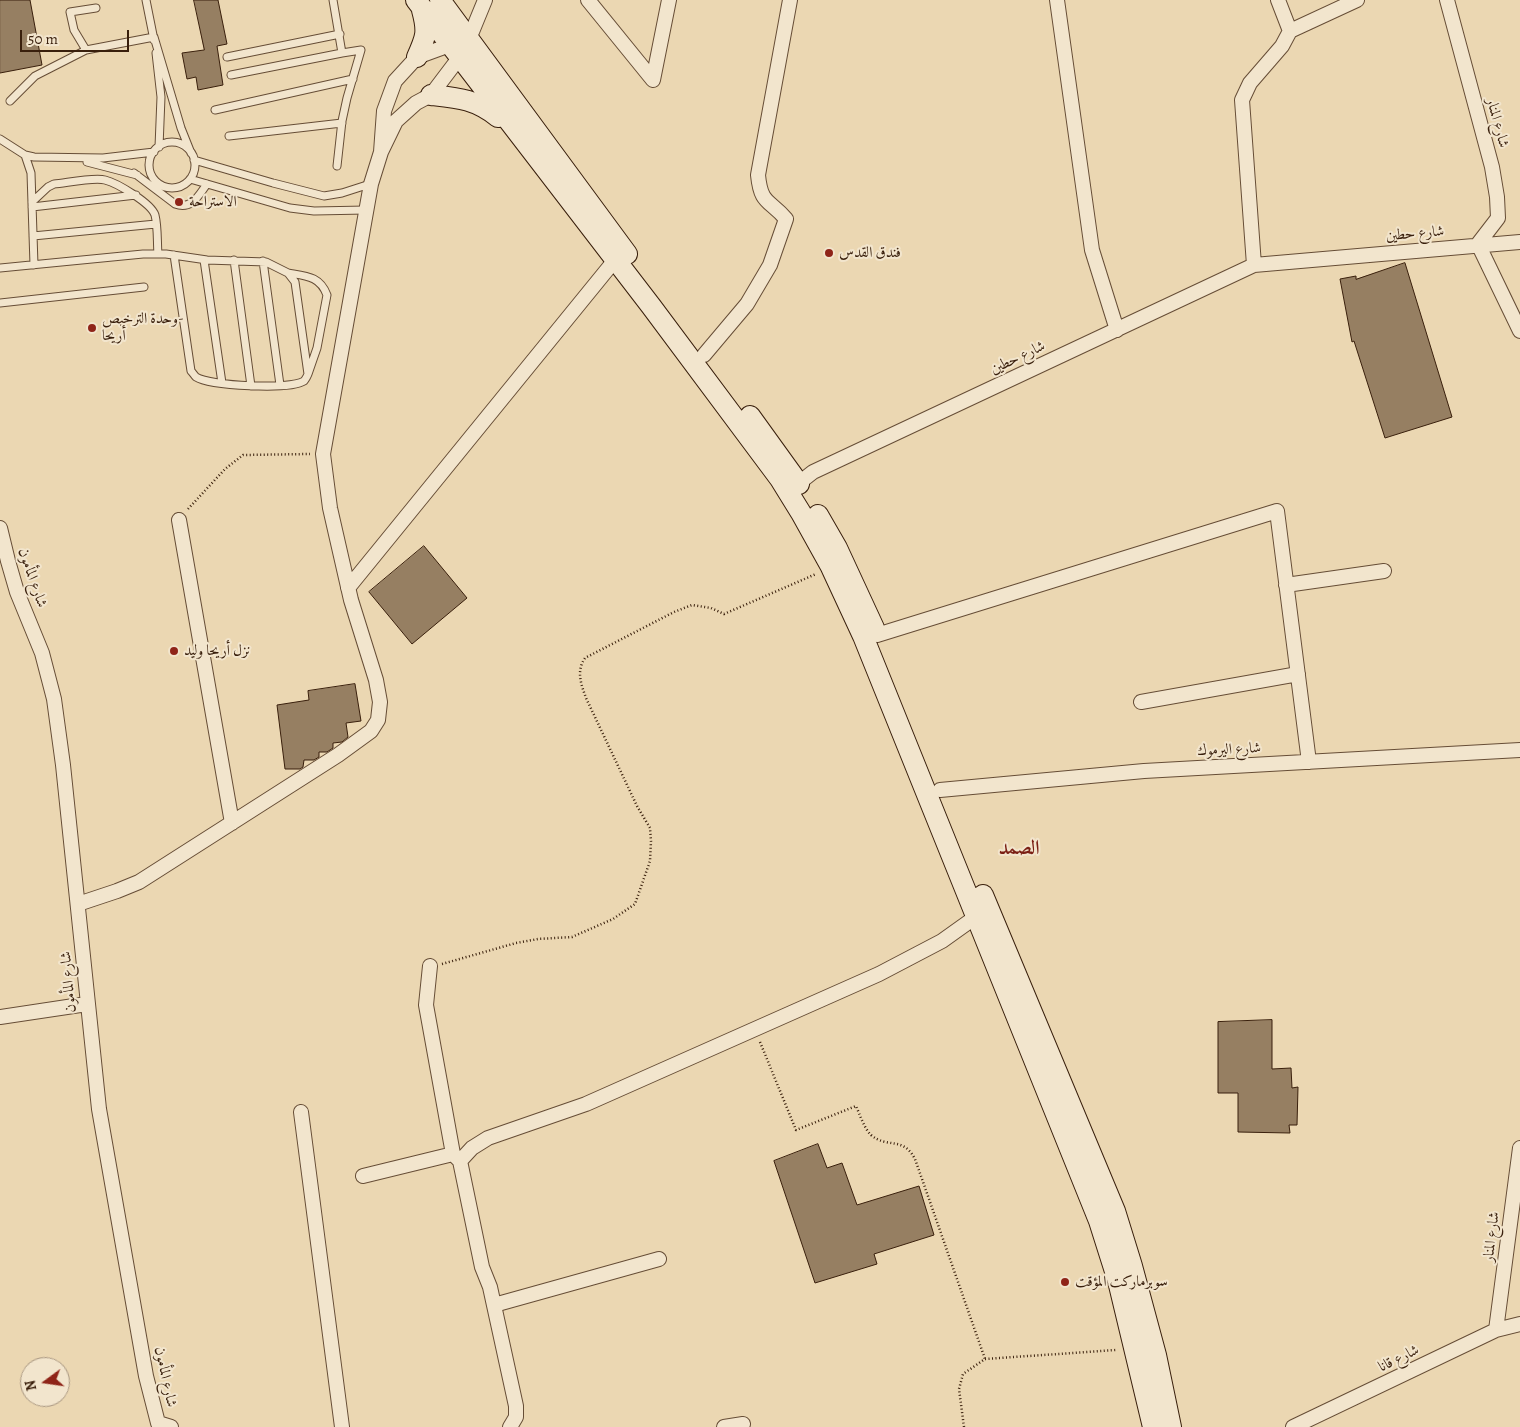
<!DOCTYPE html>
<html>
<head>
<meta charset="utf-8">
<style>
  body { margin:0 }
  #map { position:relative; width:1520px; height:1427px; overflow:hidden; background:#ebd7b2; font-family:Alegreya,serif }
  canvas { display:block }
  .north { position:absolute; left:20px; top:1357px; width:50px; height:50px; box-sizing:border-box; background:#f2e5cd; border:1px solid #a89680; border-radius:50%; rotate:256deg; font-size:14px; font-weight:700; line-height:20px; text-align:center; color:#391f0c }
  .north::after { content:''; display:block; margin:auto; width:18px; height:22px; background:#8f2418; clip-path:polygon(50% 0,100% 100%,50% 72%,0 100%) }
  .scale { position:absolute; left:20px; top:30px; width:109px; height:22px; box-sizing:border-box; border:2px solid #391f0c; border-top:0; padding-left:6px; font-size:15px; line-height:18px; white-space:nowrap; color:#391f0c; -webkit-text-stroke:4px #f2e5cd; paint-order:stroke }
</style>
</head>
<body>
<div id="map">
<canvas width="1520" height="1427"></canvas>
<div class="north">N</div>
<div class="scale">50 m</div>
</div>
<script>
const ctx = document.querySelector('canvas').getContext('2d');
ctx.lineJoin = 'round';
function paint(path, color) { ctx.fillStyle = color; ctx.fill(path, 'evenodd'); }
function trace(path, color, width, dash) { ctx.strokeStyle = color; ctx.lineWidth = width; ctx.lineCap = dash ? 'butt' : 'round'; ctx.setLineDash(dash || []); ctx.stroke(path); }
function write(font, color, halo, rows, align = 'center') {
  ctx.font = font + ' Alegreya,Amiri,serif'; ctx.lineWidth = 4; ctx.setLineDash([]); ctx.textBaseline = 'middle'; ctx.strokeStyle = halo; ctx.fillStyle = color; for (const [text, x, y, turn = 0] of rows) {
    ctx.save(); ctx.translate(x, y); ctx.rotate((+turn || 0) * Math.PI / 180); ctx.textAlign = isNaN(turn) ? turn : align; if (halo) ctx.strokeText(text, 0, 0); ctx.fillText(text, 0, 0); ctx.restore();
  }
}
const building = new Path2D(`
  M0,0h30l12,65 -42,8z
  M194,0h24l9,44 -10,2 6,39 -25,5 -2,-13 -9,2 -5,-26 22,-3z
  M1405,263l47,154 -67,21 -31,-97 -2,1 -12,-63 16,-3v3z
  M424,546l43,52 -55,46 -43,-52z
  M355,684l6,37 -15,2 2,14 -6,5 -9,1v5l-6,4h-8v5l-5,3h-10l-1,7 -3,2h-15l-8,-64 32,-5 -1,-9z
  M1272,1020v49l19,-1 1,20 6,-1 -1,38h-8l1,8 -52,-1v-39h-20v-71z
  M818,1144l9,24 15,-5 15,42 62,-19 15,49 -60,19 3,10 -62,19 -41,-122z`);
const path = new Path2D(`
  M188,509l37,-40 18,-14 67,-1
  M442,964l74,-21 22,-4 34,-2 41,-18 22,-15 15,-43 1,-20 -1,-13 -13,-22 -51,-108c-5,-14 -10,-27 -1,-40l89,-46 18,-7 19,3 13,6 92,-40
  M760,1042l36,88 60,-24c4,9 8,22 15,29 17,14 32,1 44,24l70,200
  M964,1427l-5,-38 4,-15 22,-15 131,-9`);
const lane = new Path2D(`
  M146,0l8,40
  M333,0l9,53 19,-3 -14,48 -5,23 -5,45
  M86,50l-12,-20 -4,-18 26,-4
  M156,53l5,44 -2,50
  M227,57l113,-23
  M231,75l111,-22
  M10,101l25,-25 51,-26 68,-13 27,91 10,25
  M215,110l138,-31
  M229,136l113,-13
  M0,139l25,16 9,2 69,1 51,-6
  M149 165a23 23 0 1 1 46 0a23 23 0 1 1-46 0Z
  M25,155l6,18 3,92
  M194,160l79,23 51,13 18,-3 28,-9
  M87,162l50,13
  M134,173l41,31c17,6 23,-8 32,-20
  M190,179l100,29 24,3 52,-1
  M32,202l16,-15 6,-3c12,-1 40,-7 51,-4 12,3 46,23 50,35 3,12 2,27 3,39
  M32,207l104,-12
  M33,236l123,-12
  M204,260l18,123
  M234,260l17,126
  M263,261l17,124
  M0,268l143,-14h23l41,6 59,2 22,11 7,9 13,92c0,1 -3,6 -4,7 -14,9 -94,5 -108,-4 -2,-2 -3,-4 -5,-6l-17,-116
  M288,273c18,3 32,3 39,22l-10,53 -9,26
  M0,303l144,-16`);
const street = new Path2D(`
  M588,0l65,80 16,-80
  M1057,0l35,250 25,80
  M1278,0l12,31
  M1447,0l45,167 5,30 1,21 -20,26 42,87
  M469,39l16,-39
  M381,152l3,-41 11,-30 22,-24 41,-15
  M1254,265l-12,-165 8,-17 32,-37 8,-15 67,-31
  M704,355l43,-51 23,-39 16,-46c-17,-20 -25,-14 -28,-44l32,-175
  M799,483l14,-11 441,-207 266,-23
  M179,520l53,303
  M0,528l8,33 9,31 25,61 12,46 9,66 36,344 47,267 12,47 13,4
  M1286,585l98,-14
  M348,588l267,-328
  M877,635l400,-124 32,251
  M1141,702l157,-28
  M940,790l204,-19 376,-21
  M78,904l39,-13 22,-9 199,-127 33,-24 7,-11 2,-18 -4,-22 -25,-80 -21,-92 -7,-54 48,-270 10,-32 15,-31 20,-18 15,-8 28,-37 4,-8
  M430,966l-4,39 27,149
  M0,1017l87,-13
  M301,1112l41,315
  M460,1161l12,-13 16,-10 98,-34 293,-130 63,-33 35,-25
  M363,1176l90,-22 7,7 22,106 8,20 26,119v11l-6,10
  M494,1305l165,-46
  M1496,1330l24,-182
  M724,1427l19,-3
  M1293,1427l203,-97 24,-6`);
const secondary = new Path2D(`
  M416,0l235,306 129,173 21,34 30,54 32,69 236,585 19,60 35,146
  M440,0l187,254
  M417,57c9,-20 11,-25 5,-47
  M431,95c28,3 44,4 67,22
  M750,416l49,68
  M818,515l19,33 37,80
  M983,895l132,316 17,55 24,89 15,72`);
const markers = [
  [179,202,5,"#8f2418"],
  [829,253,5,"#8f2418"],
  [92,328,5,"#8f2418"],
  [174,651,5,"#8f2418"],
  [1065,1282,5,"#8f2418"]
];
const streetNames = [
  ["شارع المنار",1497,123,75],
  ["شارع حطين",1415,234,-5],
  ["شارع حطين",1018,358,-25],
  ["شارع المأمون",32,578,71],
  ["شارع اليرموك",1229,750,-3],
  ["شارع المأمون",69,982,-95],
  ["شارع المنار",1492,1237,-83],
  ["شارع قانا",1399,1359,-26],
  ["شارع المأمون",165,1377,78]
];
const poiNames = [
  ["الاستراحة",189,202],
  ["فندق القدس",839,253],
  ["وحدة الترخيص-",102,319],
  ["أريحا",102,336],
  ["نزل أريحا وليد",184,651],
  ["سوبرماركت المؤقت",1075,1282]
];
const districtNames = [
  ["الصمد",1019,849]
];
paint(building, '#967f62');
trace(building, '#391f0c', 1);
trace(lane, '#664d36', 9);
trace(street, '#664d36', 16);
trace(secondary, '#391f0c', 22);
trace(path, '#391f0c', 2.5, [1, 2.5]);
trace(lane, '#f2e5cd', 7);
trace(street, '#f2e5cd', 14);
trace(secondary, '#f2e5cd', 20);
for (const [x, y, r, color] of markers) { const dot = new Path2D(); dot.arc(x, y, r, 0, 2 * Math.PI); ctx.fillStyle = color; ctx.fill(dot); trace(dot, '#f2e5cd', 2); }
write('15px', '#391f0c', '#f2e5cd', streetNames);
write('15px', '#391f0c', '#f2e5cd', poiNames, 'left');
write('bold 20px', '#7a1f14', '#f2e5cd', districtNames);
</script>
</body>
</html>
